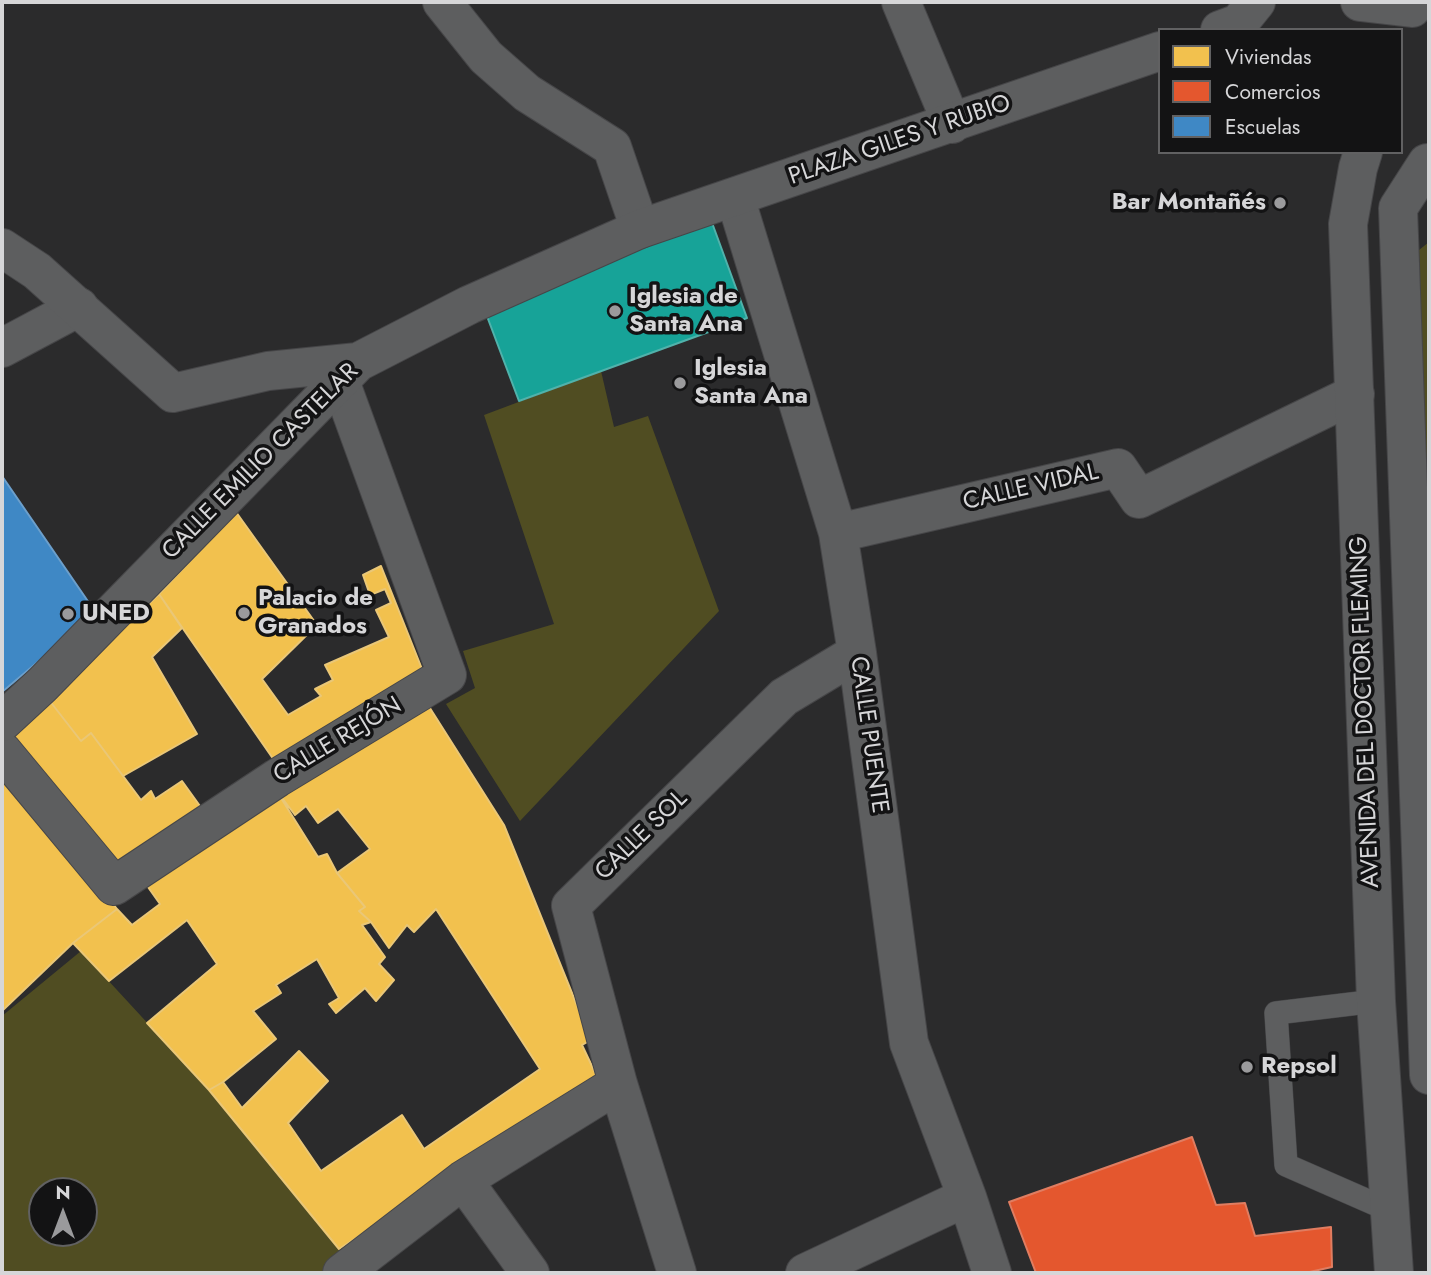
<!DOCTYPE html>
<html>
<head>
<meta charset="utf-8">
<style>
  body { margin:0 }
  #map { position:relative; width:1431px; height:1275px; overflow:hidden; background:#2b2b2c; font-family:Jost,sans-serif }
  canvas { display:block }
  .frame { position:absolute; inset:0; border:4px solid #d6d6d8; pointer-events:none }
  .legend { position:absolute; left:1158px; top:28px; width:245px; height:126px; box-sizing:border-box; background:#131314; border:2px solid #616162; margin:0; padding:9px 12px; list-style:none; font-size:21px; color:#d6d6d8 }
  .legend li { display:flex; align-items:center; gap:14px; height:35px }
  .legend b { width:35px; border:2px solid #616162 }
  .north { position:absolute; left:28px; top:1177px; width:70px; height:70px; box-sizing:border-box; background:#131314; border:2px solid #616162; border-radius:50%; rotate:0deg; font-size:19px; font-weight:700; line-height:28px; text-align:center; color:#d6d6d8 }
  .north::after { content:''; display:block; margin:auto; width:24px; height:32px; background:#9a9a9c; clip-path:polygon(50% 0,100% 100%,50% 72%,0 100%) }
</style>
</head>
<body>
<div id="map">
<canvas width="1431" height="1275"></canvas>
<div class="frame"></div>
<ul class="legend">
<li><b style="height:19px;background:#f2c14e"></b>Viviendas</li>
<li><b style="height:19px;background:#e4572e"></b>Comercios</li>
<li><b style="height:19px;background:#3f88c5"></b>Escuelas</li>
</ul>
<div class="north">N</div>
</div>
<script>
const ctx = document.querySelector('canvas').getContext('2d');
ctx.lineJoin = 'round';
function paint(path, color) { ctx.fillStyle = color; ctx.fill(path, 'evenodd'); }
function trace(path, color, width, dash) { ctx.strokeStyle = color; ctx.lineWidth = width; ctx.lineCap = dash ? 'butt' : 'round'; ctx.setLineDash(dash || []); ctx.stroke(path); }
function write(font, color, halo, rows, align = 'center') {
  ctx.font = font + ' Jost,sans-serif'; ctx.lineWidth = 7; ctx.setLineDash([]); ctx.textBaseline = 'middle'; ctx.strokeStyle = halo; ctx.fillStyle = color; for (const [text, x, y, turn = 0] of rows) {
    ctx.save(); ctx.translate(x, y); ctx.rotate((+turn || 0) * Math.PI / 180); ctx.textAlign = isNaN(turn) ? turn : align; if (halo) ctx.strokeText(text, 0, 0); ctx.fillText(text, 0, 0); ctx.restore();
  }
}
const green = new Path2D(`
  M1429,242v351l-10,-343z
  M601,371l13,56 34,-11 71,195 -199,210 -74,-117 29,-16 -12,-37 91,-27 -70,-209z
  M81,951l275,298 -28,24h-326v-257zM42,1191h42v42h-42z`);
const homes = new Path2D(`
  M236,512l81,113 -55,54 26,36 33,-19 -6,-7 18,-9 -8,-15 64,-28 -13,-27 15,-7 -6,-14 -15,6 -7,-20 18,-9 43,108 -148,89 -117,-169z
  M159,594l23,34 -30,29 45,77 -74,42 -32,-43 -10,8 -32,-41z
  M49,700l32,41 10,-8 50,67 10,-9 4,8 27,-18 23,32 -87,60 -114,-131z
  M428,705l76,120 87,215 -9,5 17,36 -260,168 -130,-159 14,-8 19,26 57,-57 29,30 -40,42 33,48 81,-56 22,34 116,-80 -104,-160 -22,23 -7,-7 -18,23 -18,-26 -12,-11 6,-4 -28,-34 33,-24 -32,-40 -20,14 -12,-17 -11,9 -19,-25z
  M2,762l115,147 -44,34 -71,68z
  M276,790l42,67 9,-3 10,19 28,34 -6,4 12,11 -9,3 23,32 -6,7 15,16 -18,21 -11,-13 -29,25 -7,-9 10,-6 -22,-39 -41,26 5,8 -28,18 23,28 -53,43 -14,8 -62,-67 70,-59 -30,-44 -78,61 -36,-38 44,-34 15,16 28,-21 -17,-24z`);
const shops = new Path2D(`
  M1192,1137l24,68 29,-2 10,33 76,-9 1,40 -27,6h-269l-27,-71z`);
const schools = new Path2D(`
  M2,476l94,137 -94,79z`);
const public = new Path2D(`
  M711,220l36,98 -228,83 -37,-98z`);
const service = new Path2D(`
  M1376,1001l-100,12 10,152 105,46`);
const minor = new Path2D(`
  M442,2l44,55 41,36 85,54 28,82
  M901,2l51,122
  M735,197l103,336 19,120 52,390 58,154 25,76
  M2,348l77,-41
  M838,533l280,-65 21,31 216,-105
  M2,751l112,135 163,-108 170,-103 -107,-294
  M463,1180l67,93
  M342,1273l121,-93 155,-96
  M677,1273l-59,-189 -47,-178 213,-209 73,-44
  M805,1273l162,-76`);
const tertiary = new Path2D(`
  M1360,2l52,6
  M1220,30l19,-7 17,-21
  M1363,152l-5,16 -10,56 28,777 18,272
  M1427,163l-29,45 31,867
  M2,248l35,23 136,122 95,-22 90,-9
  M2,722l40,-37 316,-323 111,-57 171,-76 520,-178`);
const markers = [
  [1280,203,7,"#9a9a9c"],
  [615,311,7,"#9a9a9c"],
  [680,383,7,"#9a9a9c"],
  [244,613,7,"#9a9a9c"],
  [68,614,7,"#9a9a9c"],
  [1247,1067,7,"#9a9a9c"]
];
const streetNames = [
  ["PLAZA GILES Y RUBIO",900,141,-19],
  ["CALLE EMILIO CASTELAR",261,462,-45],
  ["CALLE VIDAL",1031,488,-13],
  ["AVENIDA DEL DOCTOR FLEMING",1366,712,-92],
  ["CALLE PUENTE",868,735,82],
  ["CALLE REJÓN",338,741,-31],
  ["CALLE SOL",642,836,-44]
];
const poiNames = [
  ["Bar Montañés",1266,203,"right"],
  ["Iglesia de",629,297],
  ["Santa Ana",629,325],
  ["Iglesia",694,369],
  ["Santa Ana",694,397],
  ["Palacio de",258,599],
  ["Granados",258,627],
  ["UNED",82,614],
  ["Repsol",1261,1067]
];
paint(green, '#504d22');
paint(homes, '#f2c14e');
trace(homes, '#eac777', 2);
paint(shops, '#e4572e');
trace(shops, '#e07d61', 2);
paint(schools, '#3f88c5');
trace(schools, '#6c9fcb', 2);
paint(public, '#17a398');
trace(public, '#50b2ab', 2);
trace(service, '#464648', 24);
trace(minor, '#464648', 40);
trace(tertiary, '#464648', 40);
trace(service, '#5d5e5f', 23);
trace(minor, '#5d5e5f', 38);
trace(tertiary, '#5d5e5f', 38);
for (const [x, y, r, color] of markers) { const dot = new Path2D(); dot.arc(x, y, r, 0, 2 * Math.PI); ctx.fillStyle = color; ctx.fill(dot); trace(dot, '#131314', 2.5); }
write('24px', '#d6d6d8', '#131314', streetNames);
write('bold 24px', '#d6d6d8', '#131314', poiNames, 'left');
</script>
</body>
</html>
